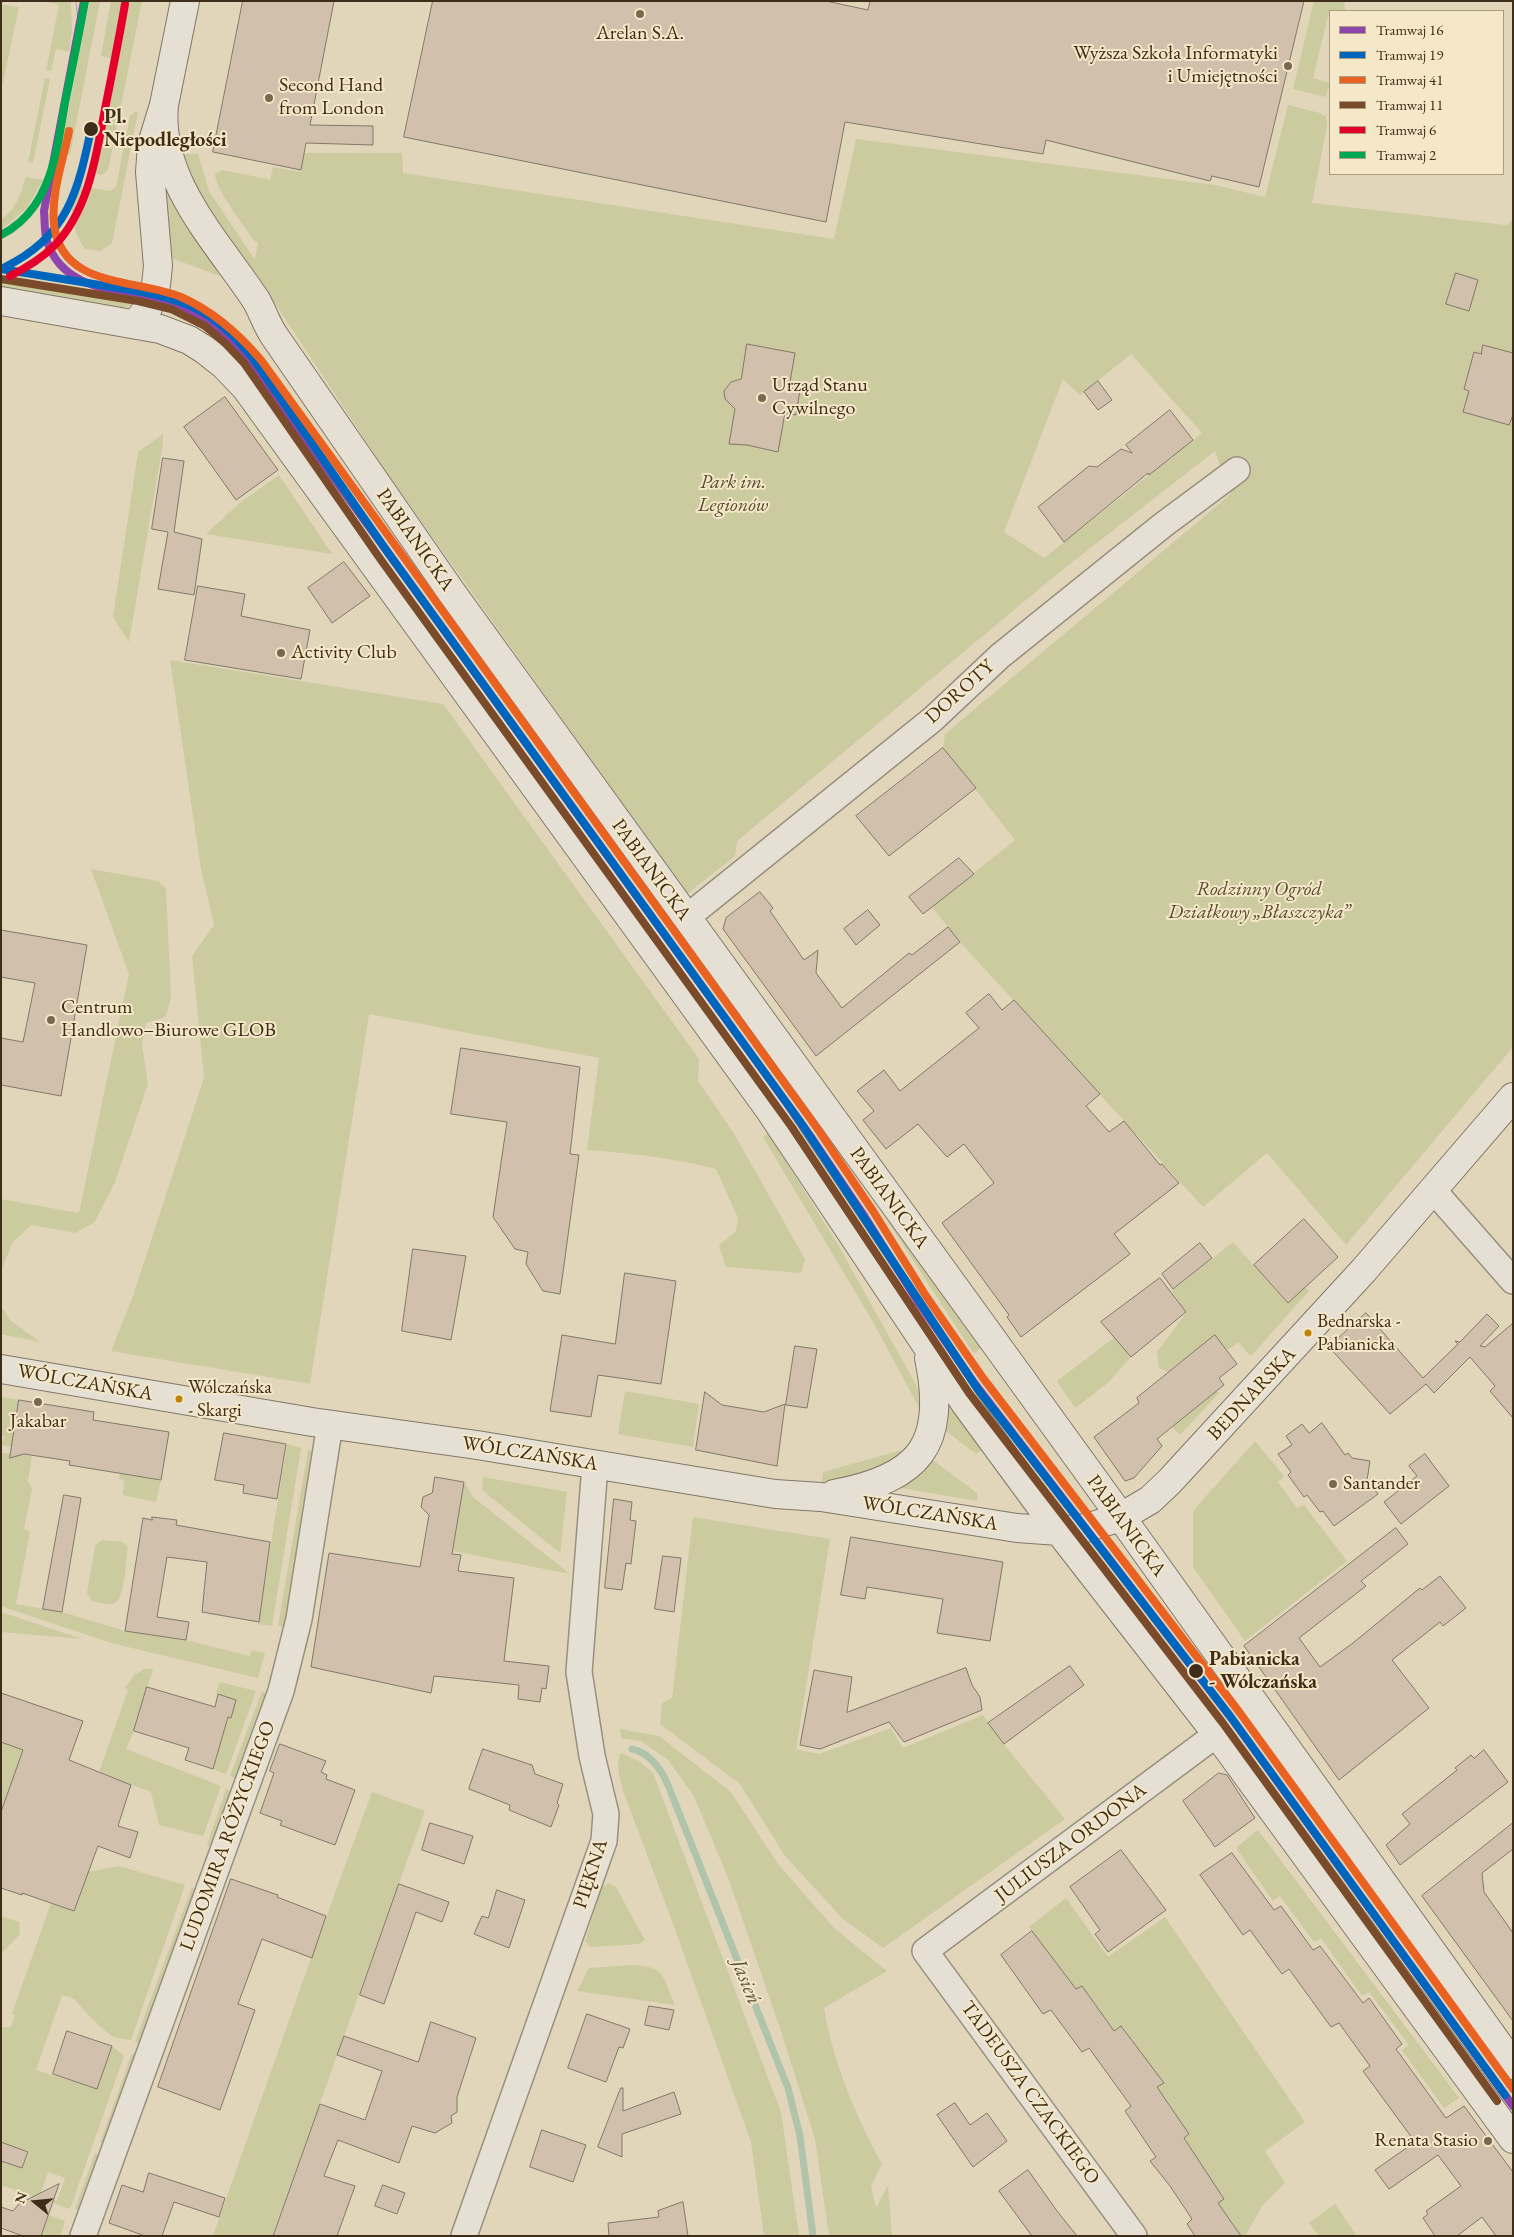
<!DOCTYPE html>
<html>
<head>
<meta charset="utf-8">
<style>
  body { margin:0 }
  #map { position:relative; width:1514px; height:2237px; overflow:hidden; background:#e1d6ba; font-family:"EB Garamond",serif }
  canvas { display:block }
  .frame { position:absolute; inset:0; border:2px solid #3e2d19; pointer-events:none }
  .legend { position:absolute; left:1329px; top:10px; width:175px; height:165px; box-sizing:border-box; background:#f5e8c8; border:1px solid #ac9d82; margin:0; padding:6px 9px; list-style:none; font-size:15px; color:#3e2d19 }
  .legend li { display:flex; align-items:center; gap:10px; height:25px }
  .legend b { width:25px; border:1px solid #ac9d82 }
  .north { position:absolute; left:10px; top:2177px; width:50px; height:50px; -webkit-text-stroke:4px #f5e8c8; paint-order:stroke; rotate:287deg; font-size:14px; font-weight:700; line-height:20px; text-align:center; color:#3e2d19 }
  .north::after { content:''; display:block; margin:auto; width:18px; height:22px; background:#3e2d19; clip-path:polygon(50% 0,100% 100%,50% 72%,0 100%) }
</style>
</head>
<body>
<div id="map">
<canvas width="1514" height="2237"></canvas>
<div class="frame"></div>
<ul class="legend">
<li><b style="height:6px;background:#8e44ad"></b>Tramwaj 16</li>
<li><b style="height:6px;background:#0065bd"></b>Tramwaj 19</li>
<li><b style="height:6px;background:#e96222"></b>Tramwaj 41</li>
<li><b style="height:6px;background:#7a4b2a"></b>Tramwaj 11</li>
<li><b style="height:6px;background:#e4002b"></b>Tramwaj 6</li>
<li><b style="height:6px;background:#00a651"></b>Tramwaj 2</li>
</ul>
<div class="north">N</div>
</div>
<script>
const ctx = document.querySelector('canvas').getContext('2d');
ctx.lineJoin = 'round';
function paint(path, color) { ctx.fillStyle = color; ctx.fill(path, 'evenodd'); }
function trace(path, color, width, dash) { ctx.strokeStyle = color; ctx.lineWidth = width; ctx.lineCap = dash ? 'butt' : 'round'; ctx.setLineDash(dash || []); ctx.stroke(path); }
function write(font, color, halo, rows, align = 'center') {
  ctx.font = font + ' "EB Garamond",serif'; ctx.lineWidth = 4; ctx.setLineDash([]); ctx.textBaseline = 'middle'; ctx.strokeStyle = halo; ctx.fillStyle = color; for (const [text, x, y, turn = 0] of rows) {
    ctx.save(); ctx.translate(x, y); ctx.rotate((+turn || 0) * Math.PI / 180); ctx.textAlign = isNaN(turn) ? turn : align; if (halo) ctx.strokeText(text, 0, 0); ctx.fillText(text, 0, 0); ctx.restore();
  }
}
const green = new Path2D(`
  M44,1h27v3l1,26 -3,22 -13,-3 -5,22 -5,-1 13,-65z
  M90,1h10l-30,154 -10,-1z
  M111,1h31l-34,169 -6,5 -10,-2 22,-114 -13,-3z
  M1314,1h30l1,9 -15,1v5h-2l-15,62 17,5 -4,14 -33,-8z
  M1,4l18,3 -18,85z
  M45,78l5,1 -17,84 -5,-1z
  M1288,105l32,8 6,4 1,9 -15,77 194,22 7,-5v827l-167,198 -79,-92 -64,54 -243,-265 -28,-35 83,-67 -72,-92 2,-14 286,-240 -16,-43 -158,123 -320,267 -2,15 -48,38 -296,-415 -117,-177 -3,9 -70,-103 -20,-54h17l11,37 46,69 3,-18 -4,-1c-9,-14 -39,-53 -39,-67l8,-4 44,9 3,2 3,-14 28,5 3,-19h98l1,20 431,66 22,-100 359,46 50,12zM1131,354l71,79 -158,125 -40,-26 59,-153 17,16z
  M135,112h3l-26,131 -11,8 -16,-2c-14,-21 -15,-40 -11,-64l36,6 6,-4 14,-71z
  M26,177l17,3 -17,29 -25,21v-11c16,-11 19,-24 25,-42z
  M170,193l52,81 -2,2 -49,-18 -5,-63z
  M1,277l137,23 -9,6 -11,3 -117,-19z
  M163,434v9l-34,199 -16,-25 25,-165z
  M279,475l53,79 -126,-20 35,-32z
  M170,660l273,44 256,355 -1,22 35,51 72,127 -4,14 -75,-6 -7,-22 17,-14 2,-13 -22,-49c-42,-11 -85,-16 -129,-19l12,-92 -230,-44 -59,370 -199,-33 22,-55 71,-218 -12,-122 22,-31 -13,-56z
  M91,869l67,12 8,7 5,111 -6,18 -19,6 -4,21 6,40 -33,98 -21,41 -19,10 -44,-8 -19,18 -11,29v-73l78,14 50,-239z
  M768,1133l69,110 78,140 6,13 3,21 -52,-97 -109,-183z
  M859,1177l122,171 -7,6z
  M1233,1242l54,61 18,-16 4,4 -57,64h-3l-10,-13 -12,8 -12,-15 -46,37 -10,-4 -2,-16 29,-39 -14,-22z
  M1,1306l9,14 30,22 -39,-8z
  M1115,1337l16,20 -22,25 -34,26 -18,-27z
  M625,1391l74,13 -6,43 -75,-13z
  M1217,1391l2,2 -39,42 -8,-8z
  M943,1395l39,55 -6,4 -34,-26z
  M1,1397l18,3 -7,47 -11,-2 3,-9 -3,-1z
  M1255,1441l29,35 -6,6 19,26 7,-3 43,56 -102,80 -52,-74v-56z
  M287,1444l14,4 -29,178 -14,-2z
  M913,1447l-15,13 -49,20 -27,2 1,-10z
  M308,1450l10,4 -30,174 -10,-2z
  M1,1453l31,3 -4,25 4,8 -8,40 6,3 -14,72 46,8 63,19 61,9 64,16 2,-6 13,3 -7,25 -147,-35 -110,-37z
  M929,1457l48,36v8l-87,-15z
  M120,1474l41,6 -5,22 -33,-7 1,-15 -5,-1z
  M483,1477l84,15 -7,61 -78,-63z
  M464,1482l9,15 97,77 -117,-23z
  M693,1517l137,22 -34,210 23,5 72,-26 12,20 80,-33 18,26 64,78 -182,129 -40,-29 -58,-63 -45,-72 -80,-60 2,-21 10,-5z
  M102,1540l20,2 6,5c-2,12 -3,50 -13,56 -6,3 -18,-1 -23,-2l-5,-8 8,-47z
  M1,1612l81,27 -81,-7z
  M145,1669h8l-19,62 -8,18 95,37 -18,50 -44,-11 -8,-33 -52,-20 29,-82 -3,-2 9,-13z
  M220,1682l36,9 -30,83 -13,-5 15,-52 3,1 5,-18 -20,-7z
  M262,1691l7,6 -29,83 -10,-4z
  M620,1729l39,7 72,56 47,72 57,65 52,42 -63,37c9,55 32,108 58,156l-11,22 5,22 12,-23 4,51h-63l-14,-97 -33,-105 -53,-154 -35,-84 -26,-36 -27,-19 -20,-3z
  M1,1742l22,8 -22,62z
  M621,1753l18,8 14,12 128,339 18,124h-35l-13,-94 -79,-221 -46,-122c-4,-13 -12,-34 -5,-46z
  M226,1789l9,3 -20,56 -8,-3z
  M372,1792l53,19 -153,425h-59l87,-247z
  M1258,1830l201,268 -15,10 -42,-58 7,-5 -40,-53 -7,4 -41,-58 -7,4 -34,-46 -7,5 -37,-53z
  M119,1866l66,19 -54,155c-5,-1 -15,-1 -19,-4 -9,-6 -32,-28 -37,-37l-13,-4 -26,75 61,19 15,-43 12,10 -54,153 -69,-24v-24l21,7 8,-15 -29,-11v-115h10l4,-12 -3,-1 39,-111 23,8 14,-39zM48,2172l17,6 -8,23 -17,-5z
  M609,1883l7,4 29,53 -6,4 -49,3 -5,-6 17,-54z
  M192,1887l11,4 -58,154 -10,-3z
  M1066,1898l42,59 57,-40 140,205 -40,29 20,32 -22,22 -18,31h-4l-23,-33 -34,-65 5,-4 -32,-47 6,-4 -41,-57 -8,5 -32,-45 -6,3 -47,-62z
  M1,1916l18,6 1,12 -19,20z
  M631,1965c36,2 30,9 44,40l-98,-14 12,-23z
  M132,2053l8,2 -31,92 -9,-4z
  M95,2153l10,4 -21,55 -9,-3z
  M1335,2204l22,32h-38l-10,-13z
  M48,2215l17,6 -5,15h-19z`);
const stream = new Path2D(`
  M632,1749c18,4 29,20 36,36l120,303 12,48 13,100`);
const building = new Path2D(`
  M243,1h91l-24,124 63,1v19l-67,-2 -5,27 -88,-18z
  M433,1h393l42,9 2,-9h434l-45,186 -47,-11 -2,5 -164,-41 -3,14 -198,-32 -19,100 -422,-85z
  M1456,273l22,7 -9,31 -23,-7z
  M747,344l48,9 -6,35 11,2 -4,25 -11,-2 -7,39 -31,-7 -18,-1 6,-35 -10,-10 -1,-8 7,-9 10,-3z
  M1483,345l30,8v62l-4,10 -46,-13 6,-21 -5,-2 10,-37 7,2z
  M1098,381l14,19 -14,10 -14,-18z
  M225,397l53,73 -42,30 -52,-73z
  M1170,410l23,30 -44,35 -1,-2 -84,69 -26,-35 51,-41 8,1 24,-18 11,4 -6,-8z
  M163,458l21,3 -10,71 28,7 -8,56 -36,-6 10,-57 -16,-3z
  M344,562l26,34 -38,27 -24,-35z
  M198,586l47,8 -4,22 69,14 -9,49 -116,-19z
  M943,748l33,40 -87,68 -33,-40z
  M959,858l15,16 -51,40 -14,-17z
  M760,892l13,16 -3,3 34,49 14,-10 -2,23 26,35 67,-55 3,2 36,-28 12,15 -144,114 -93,-127 3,-11z
  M868,910l12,15 -24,20 -12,-16z
  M1,930l86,15 -26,151 -60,-11v-47l22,4 12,-59 -34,-6z
  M989,994l13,16 12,-10 86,94 -14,12 23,26 15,-11 36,44 2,-1 17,19 -65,51 16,20 -109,83 -14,-20 2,-2 -67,-92 52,-40 -30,-39 -17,13 -29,-33 -32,25 -23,-29 11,-9 -17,-20 27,-21 16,21 79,-63 -13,-15z
  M461,1048l119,19 -10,87 9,1 -19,139 -17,-3 -17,-27 2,-12 -13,-3 -22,-32 14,-95 -56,-8z
  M1304,1219l34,38 -50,46 -34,-38z
  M1200,1243l12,15 -39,31 -11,-15z
  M413,1249l53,7 -15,84 -49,-9z
  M625,1273l51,8 -15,103 -63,-9 -7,42 -41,-6 12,-76 53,9z
  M1160,1278l26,34 -55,45 -30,-35z
  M1366,1313l57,65 35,-34 -3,-3 5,1 27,-28 12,12 -19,20 5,1 28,-24v95l-23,-27 5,-5 -25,-29 -36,36 -8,-9 -36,30 -61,-67z
  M1215,1335l22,29 -18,14 5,7 -67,54 5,7 -28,32 -9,3 -31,-44 45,-34 -2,-5z
  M795,1346l22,3 -10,59 -21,-3z
  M705,1392l17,13 42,7 21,-8 -8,62 -81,-16z
  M19,1400l75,12 -1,8 76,12 -8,48 -92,-15 1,-4 -46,-7 -14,4z
  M1322,1423l23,32 3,-2 4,5 18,3 -3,19 11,14 -44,32 -11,-15 -3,1 -13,-17 -3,2 -16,-22 3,-3 -13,-18 14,-9 -6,-9 16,-12 7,9z
  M224,1433l62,11 -9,55 -34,-6 1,-8 -29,-5z
  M1425,1454l24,32 -48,38 -17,-22 33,-26 -8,-10z
  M435,1477l29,5 -12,72 9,1 -3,16 56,7 -10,83 45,5 -3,23 -4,-1 -2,14 -22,-3 1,-14 -85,-9 -3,17 -120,-26 18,-114 91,14 9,-52 -8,-8 2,-10 9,-4z
  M64,1495l17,3 -19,114 -19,-3z
  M614,1499l18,3 -2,18 6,1 -5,43 -5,-1 -4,27 -17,-2z
  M152,1517l25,3 -1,5 94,17 -11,80 -57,-10 5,-50 -40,-5 -10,60 32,5 -3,18 -61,-9 18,-113 9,2z
  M1396,1528l12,16 -47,37 5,5 -67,52 21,29 33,-24 67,-55 2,2 18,-14 26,32 -23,18 -3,-4 -48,38 37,48 -90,72 -95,-134z
  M851,1537l152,25 -13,79 -53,-8 6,-34 -76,-12 -2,12 -24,-4z
  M663,1556l18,2 -7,54 -19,-3z
  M1070,1666l14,19 -80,59 -16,-21z
  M966,1668l6,17 8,12 2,13 -78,32 -15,-20 -69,27 -20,-4 14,-75 38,7 -5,35z
  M147,1687l68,20 3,-13 18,6 -5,18 -3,-1 -15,52 -28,-9 4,-12 -55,-17z
  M1,1693l82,28 -14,39 62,25 -13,41 20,6 -8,26 -32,-12 -24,65 -52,-18v2l-21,-7v-76l22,-62 -22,-8z
  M280,1744l46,17 -5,11 6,3 -1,4 29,11 -20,55 -55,-20 2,-4 -22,-8 14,-40 -4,-2z
  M483,1749l49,16 3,9 28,10 -6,19 2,2 -8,22 -42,-17 1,-5 -41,-16z
  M1484,1750l24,32 -108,83 -14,-20 24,-21 -8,-10 55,-44 -2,-2 16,-13 3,3z
  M1219,1773l8,2 28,43 -40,29 -32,-46z
  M430,1823l43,13 -9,28 -42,-14z
  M1513,1823v26l-31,24 2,19 29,41v88l-91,-125z
  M1121,1850l45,60 -58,42 -13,-18 5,-4 -30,-43z
  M1232,1853l42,57 7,-4 32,44 7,-4 43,57 6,-5 33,46 -6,5 50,69 18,-12 28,38 21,28v64h-17l-14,-19 -25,19h-22l-12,-18 5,-4 -2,-3 35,-25 -23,-31 -49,34 -14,-19 40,-28 -52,-71 7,-5 -31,-43 -8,4 -42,-58 -7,5 -32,-44 -7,5 -43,-60z
  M231,1879l47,16 -1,2 49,19 -14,42 -50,-19 -24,65 17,6 -35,100 -62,-23z
  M399,1884l50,18 -7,20 -26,-10 -32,92 -24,-9z
  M497,1890l28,10 -16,48 -35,-14 8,-18 6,2z
  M1032,1931l44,58 6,-3 32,45 7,-5 43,57 -7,4 32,47 -5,4 40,61 -6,4 23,33h-46l-8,-12 5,-5 -22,-33 -20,-25 6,-4 -31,-46 6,-5 -42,-58 -7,4 -31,-42 -8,4 -42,-59z
  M649,2006l25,4 -5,20 -24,-5z
  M587,2014l43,15 -7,19 -4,-1 -13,35 -38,-14z
  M431,2022l45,16 -19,59v15l-6,4 1,7 -17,10 -23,-7 -13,37 -61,-23 -14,36 31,10 -18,50h-64l47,-132 45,16 17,-49 -45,-16 7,-19 74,26z
  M67,2031l45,15 -15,43 -44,-15z
  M621,2088h2v23l51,-19 7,22 -59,20v23l-24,-10z
  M955,2103l15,22 17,-12 20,28 -34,26 -36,-52z
  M542,2130l44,15 -13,37 -43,-15z
  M1,2142l27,10 -6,16 -21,-7z
  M1028,2170l29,41 20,25h-45l-33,-45z
  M149,2173l76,25 -6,19 -45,-15 -12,34h-17l-36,-13 13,-38 21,7z
  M59,2184l-18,52h-18l-22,-8v-21l12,4 6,-7z
  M383,2185l22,8 -8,21 -22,-8z
  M683,2202l5,34h-79l-1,-13 51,-6 -1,-6z`);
const street = new Path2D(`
  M686,918l247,-199 67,-63 163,-131 74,-55
  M1434,1191l79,90
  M83,2236l198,-545 18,-72 31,-195
  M464,2236l140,-395 2,-27 -14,-58 -13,-84 16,-207
  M1134,2236l-209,-285 292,-217`);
const secondary = new Path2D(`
  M164,105c-7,76 53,136 92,195 7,12 11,26 19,37l177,256 669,924 392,548
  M1,301l159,28 29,11 16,10 19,15 22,23 523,721 196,294 94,128 158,203 296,405
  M136,323l12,-15 8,-23 2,-19 -8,-94 2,-28 12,-39 21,-104
  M1,1369l311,53 165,23 298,49 46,3 196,31 42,3 27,-3 35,-11 29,-17 20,-19 194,-211 149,-173
  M834,1494c86,-16 113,-49 95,-136`);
const tram = new Path2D(`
  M75,46l3,-24 -2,-21`);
const tram1 = new Path2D(`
  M84,1l-40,210c1,10 0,21 3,30 17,55 84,48 129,65 31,11 56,36 77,60l556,768 56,83 53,85 57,82 257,335 281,387`);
const tram2 = new Path2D(`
  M5,267c62,-30 73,-75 86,-138
  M1,269c35,6 70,11 105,17 30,5 61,9 89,22 23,11 41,30 57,49l137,197 410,566 178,268 253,328 275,379`);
const tram3 = new Path2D(`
  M69,131c-6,30 -18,62 -15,93 7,65 82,54 127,73 32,14 58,37 80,63l556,768 56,83 53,85 57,82 257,335 273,376`);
const tram4 = new Path2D(`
  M1,279l137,22 33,8 34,17 20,17 19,20 137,197 410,566 178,267 253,329 275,379`);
const tram5 = new Path2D(`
  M10,276c16,-8 31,-17 44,-30 35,-36 42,-90 51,-137 7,-35 14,-70 20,-105`);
const tram6 = new Path2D(`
  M1,235c14,-7 25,-17 34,-30 20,-29 24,-68 30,-102 7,-34 14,-68 20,-102`);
const markers = [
  [640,14,5,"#776851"],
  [1288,66,5,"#776851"],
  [269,98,5,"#776851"],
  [91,129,8,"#3e2d19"],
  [762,398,5,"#776851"],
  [281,653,5,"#776851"],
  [51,1020,5,"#776851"],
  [1308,1333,4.5,"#c08208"],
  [179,1399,4.5,"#c08208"],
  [38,1402,5,"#776851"],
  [1333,1484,5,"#776851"],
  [1196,1671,8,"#3e2d19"],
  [1488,2141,5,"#776851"]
];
const busNames = [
  ["Bednarska -",1317,1322],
  ["Pabianicka",1317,1345],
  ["Wólczańska",188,1388],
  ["- Skargi",188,1411]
];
const poiNames = [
  ["Arelan S.A.",640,34,"center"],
  ["Wyższa Szkoła Informatyki",1278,54,"right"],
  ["i Umiejętności",1278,77,"right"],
  ["Second Hand",279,86],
  ["from London",279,109],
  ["Urząd Stanu",772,386],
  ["Cywilnego",772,409],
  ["Activity Club",291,653],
  ["Centrum",61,1008],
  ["Handlowo–Biurowe GLOB",61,1031],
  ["Jakabar",38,1422,"center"],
  ["Santander",1343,1484],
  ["Renata Stasio",1478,2141,"right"]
];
const stopNames = [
  ["Pl.",104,118],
  ["Niepodległości",104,141],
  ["Pabianicka",1209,1660],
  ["- Wólczańska",1209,1683]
];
const parkNames = [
  ["Park im.",733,483],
  ["Legionów",733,506],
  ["Rodzinny Ogród",1259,890],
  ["Działkowy „Błaszczyka”",1259,913]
];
const streetNames = [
  ["PABIANICKA",415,540,55],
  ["DOROTY",960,692,-42],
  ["PABIANICKA",651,870,54],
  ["PABIANICKA",889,1198,54],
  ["WÓLCZAŃSKA",85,1383,10],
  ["BEDNARSKA",1252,1394,-47],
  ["WÓLCZAŃSKA",530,1454,9],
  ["WÓLCZAŃSKA",930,1514,9],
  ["PABIANICKA",1126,1526,54],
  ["LUDOMIRA RÓŻYCKIEGO",228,1836,-70],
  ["JULIUSZA ORDONA",1071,1843,-37],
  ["PIĘKNA",591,1874,-72],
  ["TADEUSZA CZACKIEGO",1030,2093,54]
];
const waterNames = [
  ["Jasień",746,1982,68]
];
paint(green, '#ccca9f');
trace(stream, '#b0c4ab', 7);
paint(building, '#d1c1ac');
trace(building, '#817868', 1);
trace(street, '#98907e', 28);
trace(secondary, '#817868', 30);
trace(street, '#e5e0d3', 25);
trace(secondary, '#e5e0d3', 28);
trace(tram, '#a8a296', 1);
trace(tram1, '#8e44ad', 8);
trace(tram2, '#0065bd', 8);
trace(tram3, '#e96222', 8);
trace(tram4, '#7a4b2a', 8);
trace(tram5, '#e4002b', 8);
trace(tram6, '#00a651', 8);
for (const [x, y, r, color] of markers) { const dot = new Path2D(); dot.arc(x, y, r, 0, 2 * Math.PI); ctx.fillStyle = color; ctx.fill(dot); trace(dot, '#f5e8c8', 2); }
write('19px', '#3e2d19', '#f5e8c8', busNames, 'left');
write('20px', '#3e2d19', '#f5e8c8', poiNames, 'left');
write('bold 20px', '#3e2d19', '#f5e8c8', stopNames, 'left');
write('italic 20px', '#574a2f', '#f5e8c8', parkNames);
write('20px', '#3e2d19', '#f5e8c8', streetNames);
write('italic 21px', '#55513c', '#f5e8c8', waterNames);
</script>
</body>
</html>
